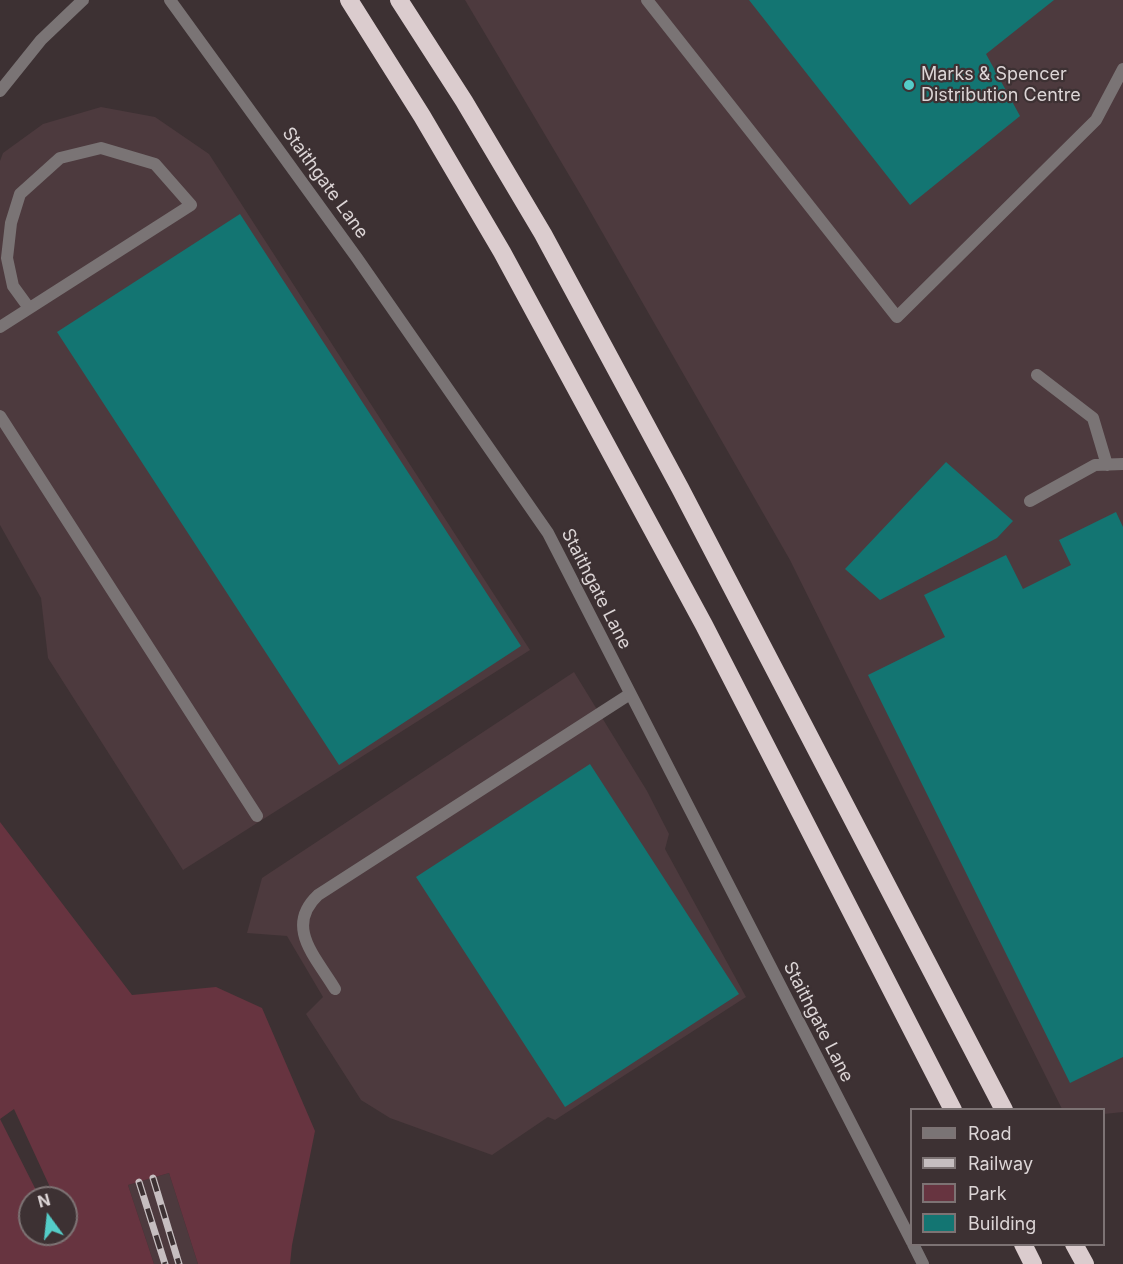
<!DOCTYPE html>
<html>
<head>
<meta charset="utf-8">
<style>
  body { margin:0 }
  #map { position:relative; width:1123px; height:1264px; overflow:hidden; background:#3d3133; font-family:Inter,sans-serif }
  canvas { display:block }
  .legend { position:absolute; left:910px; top:1108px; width:195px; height:138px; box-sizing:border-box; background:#3d3133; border:2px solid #7d7374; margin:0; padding:8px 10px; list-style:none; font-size:18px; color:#dcd5d6 }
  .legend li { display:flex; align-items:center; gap:12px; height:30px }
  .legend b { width:30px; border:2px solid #7d7374 }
  .north { position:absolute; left:18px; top:1186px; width:60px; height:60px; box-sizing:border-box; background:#3d3133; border:2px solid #7d7374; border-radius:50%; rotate:345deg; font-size:16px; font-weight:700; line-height:24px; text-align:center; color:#dcd5d6 }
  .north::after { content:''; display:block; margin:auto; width:21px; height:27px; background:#54cdc8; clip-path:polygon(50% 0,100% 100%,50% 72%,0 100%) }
</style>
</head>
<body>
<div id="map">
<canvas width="1123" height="1264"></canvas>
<ul class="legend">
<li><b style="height:8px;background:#7a7475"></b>Road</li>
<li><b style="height:8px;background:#c6bec0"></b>Railway</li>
<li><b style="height:16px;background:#673440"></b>Park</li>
<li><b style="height:16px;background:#137572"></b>Building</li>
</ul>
<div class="north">N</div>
</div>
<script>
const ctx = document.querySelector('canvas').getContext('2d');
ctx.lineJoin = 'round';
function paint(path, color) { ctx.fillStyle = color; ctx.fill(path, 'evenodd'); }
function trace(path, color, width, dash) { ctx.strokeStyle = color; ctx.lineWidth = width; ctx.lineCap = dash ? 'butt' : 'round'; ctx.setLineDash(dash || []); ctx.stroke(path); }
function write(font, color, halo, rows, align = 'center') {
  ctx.font = font + ' Inter,sans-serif'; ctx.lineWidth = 4.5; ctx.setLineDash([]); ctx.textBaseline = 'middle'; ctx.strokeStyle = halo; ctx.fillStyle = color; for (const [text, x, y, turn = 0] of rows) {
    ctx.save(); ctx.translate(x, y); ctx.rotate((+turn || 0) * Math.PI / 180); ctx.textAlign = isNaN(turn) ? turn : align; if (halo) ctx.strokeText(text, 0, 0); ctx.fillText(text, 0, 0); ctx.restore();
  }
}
const built = new Path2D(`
  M465,0h658v1112l-19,2v-4l-42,-1 -272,-549 -208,-363z
  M101,107l54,10 54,37 321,496 -347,220 -135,-212 -7,-60 -41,-73v-364l3,-8 40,-29z
  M574,672l73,119 22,43 -4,15 81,148 -191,123 -7,-3 -56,38 -102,-37 -29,-18 -55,-86 17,-17 -36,-61 -40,-3 15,-55z
  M169,1173l29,91h-44l-26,-79z`);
const green = new Path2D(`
  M0,822l132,173 84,-8 46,21 53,123 -23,114 -2,19h-92l-29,-91 -41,12 26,79h-154v-145l40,79h-10v36h36v-36h-11l-41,-89 -14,10z`);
const building = new Path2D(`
  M749,0h305l-68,54 34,62 -110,89z
  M240,214l281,432 -182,119 -282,-433z
  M946,462l67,59 -16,17 -117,62 -35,-31z
  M1116,512l7,15v530l-53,26 -202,-408 77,-38 -21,-42 82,-40 17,34 48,-24 -12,-25z
  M590,764l149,230 -174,113 -149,-230z`);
const service = new Path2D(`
  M647,0l250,317 199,-197 27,-51
  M0,91l41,-51 42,-40
  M0,327l191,-122 -36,-41 -54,-16 -41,10 -40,36 -9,29 -4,35 6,28 16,22
  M1037,375l56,43 14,47
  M0,416l257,400
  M1030,501l65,-36 28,-1
  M335,989c-19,-32 -51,-62 -17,-94l312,-201`);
const tertiary = new Path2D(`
  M170,0l187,258 191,275 364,709
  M913,1244l10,20`);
const motorway = new Path2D(`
  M349,0l73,116 80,136 202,373 249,485
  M399,0l65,101 79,133 137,254 324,622
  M1023,1244l10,20
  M1074,1244l11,20`);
const rail = new Path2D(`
  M153,1178l26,86
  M139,1182l26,82`);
const markers = [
  [909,85,6,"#54cdc8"]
];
const poiNames = [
  ["Marks & Spencer",921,75],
  ["Distribution Centre",921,96]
];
const streetNames = [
  ["Staithgate Lane",325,183,54],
  ["Staithgate Lane",596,589,63],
  ["Staithgate Lane",818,1022,63]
];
paint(built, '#4d3a3e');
paint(green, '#673440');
paint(building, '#137572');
trace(service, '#7a7475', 12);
trace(tertiary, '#7a7475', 12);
trace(motorway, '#dbccce', 18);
trace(rail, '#c6bec0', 7);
trace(rail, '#3d3133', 4.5, [14]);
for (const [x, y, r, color] of markers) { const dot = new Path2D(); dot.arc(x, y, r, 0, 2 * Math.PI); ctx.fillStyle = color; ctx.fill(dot); trace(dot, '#3d3133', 2); }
write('18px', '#dcd5d6', '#3d3133', poiNames, 'left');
write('18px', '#dcd5d6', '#3d3133', streetNames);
</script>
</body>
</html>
